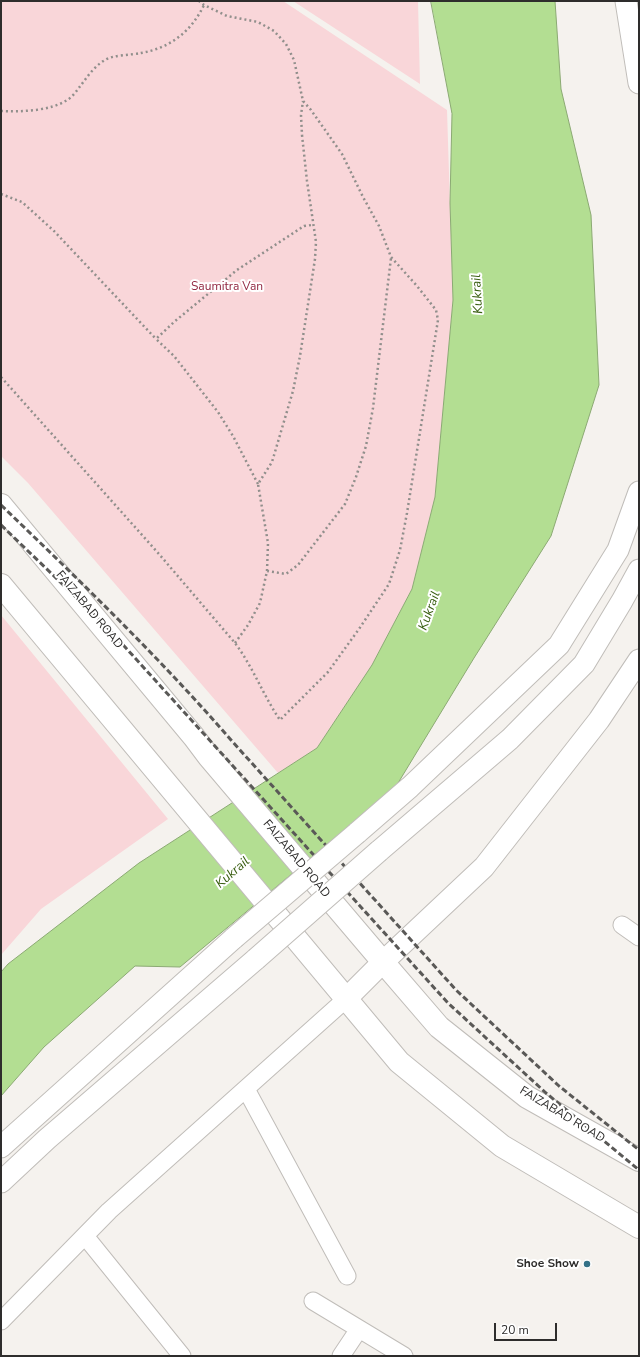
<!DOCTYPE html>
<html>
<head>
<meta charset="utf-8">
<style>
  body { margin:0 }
  #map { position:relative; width:640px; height:1357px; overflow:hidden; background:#f5f2ee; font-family:"Nunito Sans",sans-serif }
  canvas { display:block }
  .frame { position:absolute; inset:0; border:2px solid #2e2d2c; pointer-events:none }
  .scale { position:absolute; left:494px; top:1323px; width:63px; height:18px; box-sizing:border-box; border:2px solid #2e2d2c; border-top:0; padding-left:5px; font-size:12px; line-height:14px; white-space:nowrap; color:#2e2d2c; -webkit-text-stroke:3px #fff; paint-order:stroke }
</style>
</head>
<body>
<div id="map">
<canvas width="640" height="1357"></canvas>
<div class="frame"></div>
<div class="scale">20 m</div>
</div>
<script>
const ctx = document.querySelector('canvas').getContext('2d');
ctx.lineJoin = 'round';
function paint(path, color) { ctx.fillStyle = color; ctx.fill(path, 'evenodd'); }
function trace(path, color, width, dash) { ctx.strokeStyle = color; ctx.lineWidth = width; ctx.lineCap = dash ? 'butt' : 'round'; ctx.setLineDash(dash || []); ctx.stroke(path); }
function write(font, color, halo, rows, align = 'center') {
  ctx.font = font + ' "Nunito Sans",sans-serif'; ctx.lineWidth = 4; ctx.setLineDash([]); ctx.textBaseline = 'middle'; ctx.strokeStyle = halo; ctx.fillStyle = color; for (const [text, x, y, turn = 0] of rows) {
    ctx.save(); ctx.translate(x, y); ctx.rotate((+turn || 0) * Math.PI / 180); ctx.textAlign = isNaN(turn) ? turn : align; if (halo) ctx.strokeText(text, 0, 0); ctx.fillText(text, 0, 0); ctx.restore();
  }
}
const green = new Path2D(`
  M1,1h282l164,109 6,190 -18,197 -23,92 -40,76 -55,83 -39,25 -250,-290 -27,-27z
  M293,1h125l2,83z
  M1,615l167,204 -127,90 -40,46z`);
const water = new Path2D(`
  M431,1h124l6,88 30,126 8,170 -48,151 -77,122 -79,130 -215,179 -45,-1 -91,81 -43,49v-124l7,-8 131,-101 178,-115 55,-83 40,-76 23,-92 18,-197 -3,-97 2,-89z`);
const path = new Path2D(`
  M1,111c19,1 50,0 66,-11 4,-2 8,-7 11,-11 8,-10 15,-22 27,-29 7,-5 26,-5 36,-7 29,-5 50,-21 63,-48
  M1,194l21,8 32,29 102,108
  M1,377l158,177 76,89c18,24 28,52 45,77l48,-48 31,-43 30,-45 11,-34 7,-37 31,-193 -2,-10 -19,-24 -26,-29 -12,-31 -16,-29 -21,-43 -31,-44 -8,-9 -9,-41 -8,-16 -12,-13 -16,-9 -31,-6 -23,-11 -5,-4
  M258,484l-25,-48 -15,-24 -44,-56 -18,-17 18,-17 63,-52 67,-44 8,-1
  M267,571l19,3 12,-9 47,-61 11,-27 10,-31 7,-38 18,-150
  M235,643l13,-18 12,-22 7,-32 1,-28 -10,-59 14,-22 21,-71 7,-35 15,-97 1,-17 -9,-61 -5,-46 -1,-20 2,-14`);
const minor = new Path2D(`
  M622,925l17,12
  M246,1089l101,187
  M85,1236l97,120
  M313,1301l91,55
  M1,1321l108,-110 237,-212
  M341,1356l18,-27`);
const tertiary = new Path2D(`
  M626,1l13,82
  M357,833l53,-46 149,-142 59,-95 21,-58
  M379,851l131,-112 74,-75 38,-63 17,-31
  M346,999l37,-37 101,-95 115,-147 40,-60
  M1,1147l233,-209
  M1,1182l46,-43 209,-180`);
const primary = new Path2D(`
  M1,505l193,232 15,20 174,205 56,65 88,70 112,63
  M1,585l398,477 103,84 137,81`);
const rail = new Path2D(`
  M1,505c79,76 158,152 230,235l225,250 103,96 80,64
  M1,525l105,101 342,377 98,90 93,77`);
const tertiaryBridge = new Path2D(`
  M234,938l123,-105
  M256,959l123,-108`);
const markers = [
  [587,1264,4,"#337187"]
];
const parkNames = [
  ["Saumitra Van",227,287]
];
const streetNames = [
  ["FAIZABAD ROAD",89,610,50],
  ["FAIZABAD ROAD",296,859,50],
  ["FAIZABAD ROAD",562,1115,31]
];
const poiNames = [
  ["Shoe Show",579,1264]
];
const waterNames = [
  ["Kukrail",478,294,-93],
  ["Kukrail",430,611,-70],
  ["Kukrail",233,873,-41]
];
paint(green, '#f9d6d9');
paint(water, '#b3de92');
trace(water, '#8ba973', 1);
trace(minor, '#c0bdb9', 19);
trace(tertiary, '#c0bdb9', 23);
trace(primary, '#c0bdb9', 24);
trace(path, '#918f8c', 2.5, [2, 3]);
trace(minor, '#fff', 17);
trace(tertiary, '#fff', 21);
trace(primary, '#fff', 22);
trace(rail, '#5a5957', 3, [6, 3]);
trace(tertiaryBridge, '#c0bdb9', 23, []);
trace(tertiaryBridge, '#fff', 21);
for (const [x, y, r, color] of markers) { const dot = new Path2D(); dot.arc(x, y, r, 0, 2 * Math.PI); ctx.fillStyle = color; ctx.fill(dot); trace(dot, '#fff', 1.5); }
write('12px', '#922842', '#fff', parkNames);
write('12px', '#2e2d2c', '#fff', streetNames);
write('bold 12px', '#2e2d2c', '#fff', poiNames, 'right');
write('italic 13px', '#3a5f12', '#fff', waterNames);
</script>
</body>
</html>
